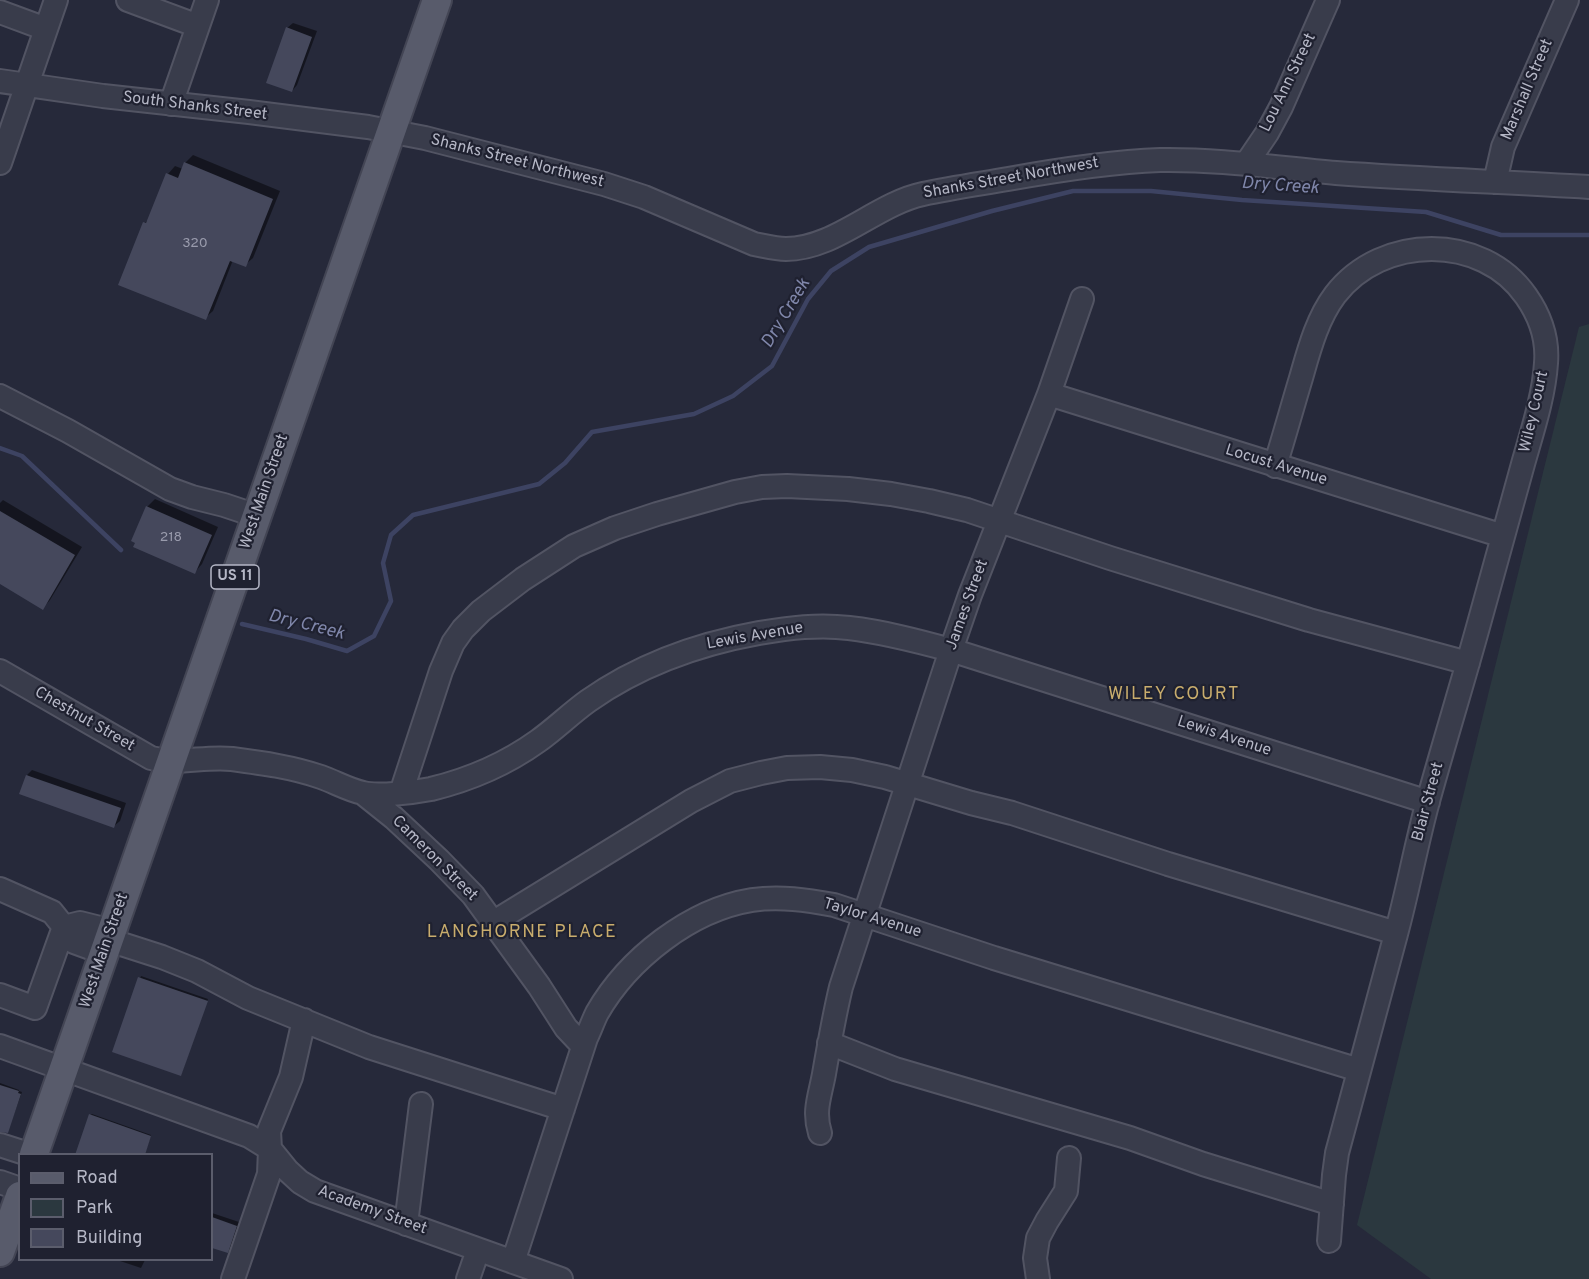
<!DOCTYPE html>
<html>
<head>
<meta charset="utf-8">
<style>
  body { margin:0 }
  #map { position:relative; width:1589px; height:1279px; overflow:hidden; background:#26293a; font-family:Overpass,sans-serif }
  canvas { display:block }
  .legend { position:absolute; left:18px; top:1153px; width:195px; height:108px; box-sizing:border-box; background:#1f2130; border:2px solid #5b5d6c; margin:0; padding:8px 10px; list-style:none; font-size:18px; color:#b5b7c6 }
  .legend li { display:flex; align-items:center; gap:12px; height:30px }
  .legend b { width:30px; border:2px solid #5b5d6c }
</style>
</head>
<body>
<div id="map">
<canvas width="1589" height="1279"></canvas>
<ul class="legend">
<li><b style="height:8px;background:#585b6b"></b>Road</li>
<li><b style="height:16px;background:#2b383f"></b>Park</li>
<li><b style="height:16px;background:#45485c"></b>Building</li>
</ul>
</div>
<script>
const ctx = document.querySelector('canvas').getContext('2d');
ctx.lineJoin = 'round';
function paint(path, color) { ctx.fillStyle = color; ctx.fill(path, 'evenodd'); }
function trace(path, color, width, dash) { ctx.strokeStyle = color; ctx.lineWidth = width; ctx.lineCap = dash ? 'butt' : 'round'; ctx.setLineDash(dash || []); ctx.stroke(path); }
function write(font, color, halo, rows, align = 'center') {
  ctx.font = font + ' Overpass,sans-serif'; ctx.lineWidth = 4.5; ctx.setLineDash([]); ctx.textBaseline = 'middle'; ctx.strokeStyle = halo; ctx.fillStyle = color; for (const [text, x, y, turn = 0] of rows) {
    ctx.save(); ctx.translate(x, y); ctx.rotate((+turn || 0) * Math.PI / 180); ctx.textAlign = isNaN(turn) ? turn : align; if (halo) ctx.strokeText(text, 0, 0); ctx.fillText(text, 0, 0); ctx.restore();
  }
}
const green = new Path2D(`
  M1589,324v955h-158l-74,-54 222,-898z`);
const shadow = new Path2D(`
  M293,23l24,8 -20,54 -5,6 -5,-63z
  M193,155l87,36 -27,67 -8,7 -12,-5 -20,51 -8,7 -60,-95 4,-4 19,-45 7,-8 8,3 2,-6z
  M155,499l63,28 -16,37 -7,8 -48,-65z
  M3,500l79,47 -32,53 -7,8 -43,-26v-79z
  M32,770l94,33 -6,18 -6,5 -87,-51z
  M141,976l67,23 -27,76 -67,-23z
  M0,1083l19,7v1l3,1 -12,33 -10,-1z
  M92,1114l59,21 -6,19 -55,-39z
  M212,1213l27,9 -8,26 -4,4 -15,-6z
  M117,1260h28l-4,8z`);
const stream = new Path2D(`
  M0,448l22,8 99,94
  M242,624l64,15 41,12 27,-15 17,-35 -8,-38 8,-28 22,-20 126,-31 26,-21 27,-31 102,-18 39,-18 39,-30 36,-67 23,-28 38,-24 123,-36 81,-20h78l91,9 184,12 75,23h88`);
const building = new Path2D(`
  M286,27l26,10 -20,55 -26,-9z
  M184,162l89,37 -27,68 -16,-6 -24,59 -88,-35 25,-63 3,1 20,-50 12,5z
  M146,506l66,29 -17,39 -62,-27 2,-4 -4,-2z
  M0,511l75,44 -32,55 -43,-26z
  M26,775l95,33 -7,20 -95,-34z
  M138,977l70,24 -27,75 -69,-24z
  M0,1085l19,6 -1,2 3,1 -13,39 -8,-1z
  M89,1114l62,22 -6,19h-70z
  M212,1217l25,9 -9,27 -16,-5z`);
const minor = new Path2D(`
  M128,0l70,26
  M0,12l46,17
  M0,81l103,15 146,16 119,15 57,11 179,46 40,13 110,47c11,2 21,5 32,5 49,0 90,-45 137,-55 28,-6 56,-10 85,-15 50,-9 100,-17 152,-19 59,-1 118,8 176,13 84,6 169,9 253,14
  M171,104l36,-104
  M0,163l56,-163
  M1246,164l21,-31 14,-26 47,-107
  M1495,182l8,-35 64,-147
  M1049,394l454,142
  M0,396l68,35 102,58 22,8 32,8 33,11
  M1275,466c9,-29 17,-58 26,-88 8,-28 16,-59 34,-83 47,-61 147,-62 191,1 14,20 22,43 20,67 -2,33 -14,69 -23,101 -15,54 -30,108 -45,163 -16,58 -34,116 -50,174 -12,44 -20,89 -32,133 -19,73 -39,146 -59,219l-3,22 -5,66
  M0,671l151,87c27,7 53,-2 81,1 30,4 60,8 89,18 14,5 28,13 42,16 15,4 52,-1 68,-4 37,-9 75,-25 107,-48 17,-12 32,-27 50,-40 51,-36 110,-57 171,-68 30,-5 60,-9 90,-5 35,4 69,13 102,22l477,152
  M401,793l40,-122 12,-28 10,-14 18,-18 42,-32 51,-33 41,-18 42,-14 78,-22 27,-5 25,-1 61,3 43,5 38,7 38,9 143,48 199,62 159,43
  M364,794l30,24 45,42 34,35 66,91 27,42 17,18
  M0,889l52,23 12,15 10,15 30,11
  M494,922l197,-121 39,-20 31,-8 26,-5 33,-1 32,3 33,7 86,26 41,10 156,51 228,69
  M64,927l16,-4 32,8
  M109,940l53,17 35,14 51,27 121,49 194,62
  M0,995l35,13 29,-81
  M829,1043l66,26 235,69 73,26 129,40
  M0,1046l249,90 21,13 17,21 13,12 15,9 246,88
  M820,1133c-7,-22 0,-37 4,-59 5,-29 10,-58 17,-87l110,-337 19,-55 79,-201 33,-95
  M0,1145l28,9
  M0,1182l20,7
  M406,1224l15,-120
  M513,1262l73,-224c4,-8 7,-17 11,-25 31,-54 93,-103 155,-113 28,-4 55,0 82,5l160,53 365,112
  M233,1279l36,-105 1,-25 -1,-18 22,-54 13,-57
  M468,1279l10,-29
  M1038,1279l-3,-21 3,-20 9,-17 19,-30 3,-33`);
const major = new Path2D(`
  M34,1154l403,-1154
  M0,1252l20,-56`);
const numberNames = [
  ["320",195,244],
  ["218",171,538]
];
const shields = [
  [235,577,48]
];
const shieldNames = [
  ["US 11",235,577]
];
const streetNames = [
  ["Lou Ann Street",1289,83,-64],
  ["Marshall Street",1528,90,-67],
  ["South Shanks Street",195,107,7],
  ["Shanks Street Northwest",517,162,14],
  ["Shanks Street Northwest",1011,179,-10],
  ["Wiley Court",1535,412,-77],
  ["Locust Avenue",1276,466,17],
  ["West Main Street",265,492,-71],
  ["James Street",968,605,-70],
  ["Lewis Avenue",755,637,-10],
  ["Chestnut Street",84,720,30],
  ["Lewis Avenue",1224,737,18],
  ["Blair Street",1429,802,-75],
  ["Cameron Street",434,859,45],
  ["Taylor Avenue",872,919,17],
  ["West Main Street",105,951,-71],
  ["Academy Street",372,1211,20]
];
const waterNames = [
  ["Dry Creek",1280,187,4],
  ["Dry Creek",787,314,-59],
  ["Dry Creek",306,626,14]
];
const neighbourhoodNames = [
  ["WILEY COURT",1174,695],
  ["LANGHORNE PLACE",522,933]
];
paint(green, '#2b383f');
paint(shadow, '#0007');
trace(stream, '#3d4362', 4.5);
paint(building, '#45485c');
trace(minor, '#525463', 26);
trace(major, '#434554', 32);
trace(minor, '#393c4b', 22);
trace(major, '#585b6b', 28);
write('14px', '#999bac', null, numberNames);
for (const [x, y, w] of shields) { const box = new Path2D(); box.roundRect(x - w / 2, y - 12, w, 24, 4.5); ctx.fillStyle = '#1f2130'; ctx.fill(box); trace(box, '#b5b7c6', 1.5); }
write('bold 15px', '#b5b7c6', null, shieldNames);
write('16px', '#b5b7c6', '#1f2130', streetNames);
write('italic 18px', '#8087ab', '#1f2130', waterNames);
ctx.letterSpacing = '1.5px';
write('18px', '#c9ad6d', '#1f2130', neighbourhoodNames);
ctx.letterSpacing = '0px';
</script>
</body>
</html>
